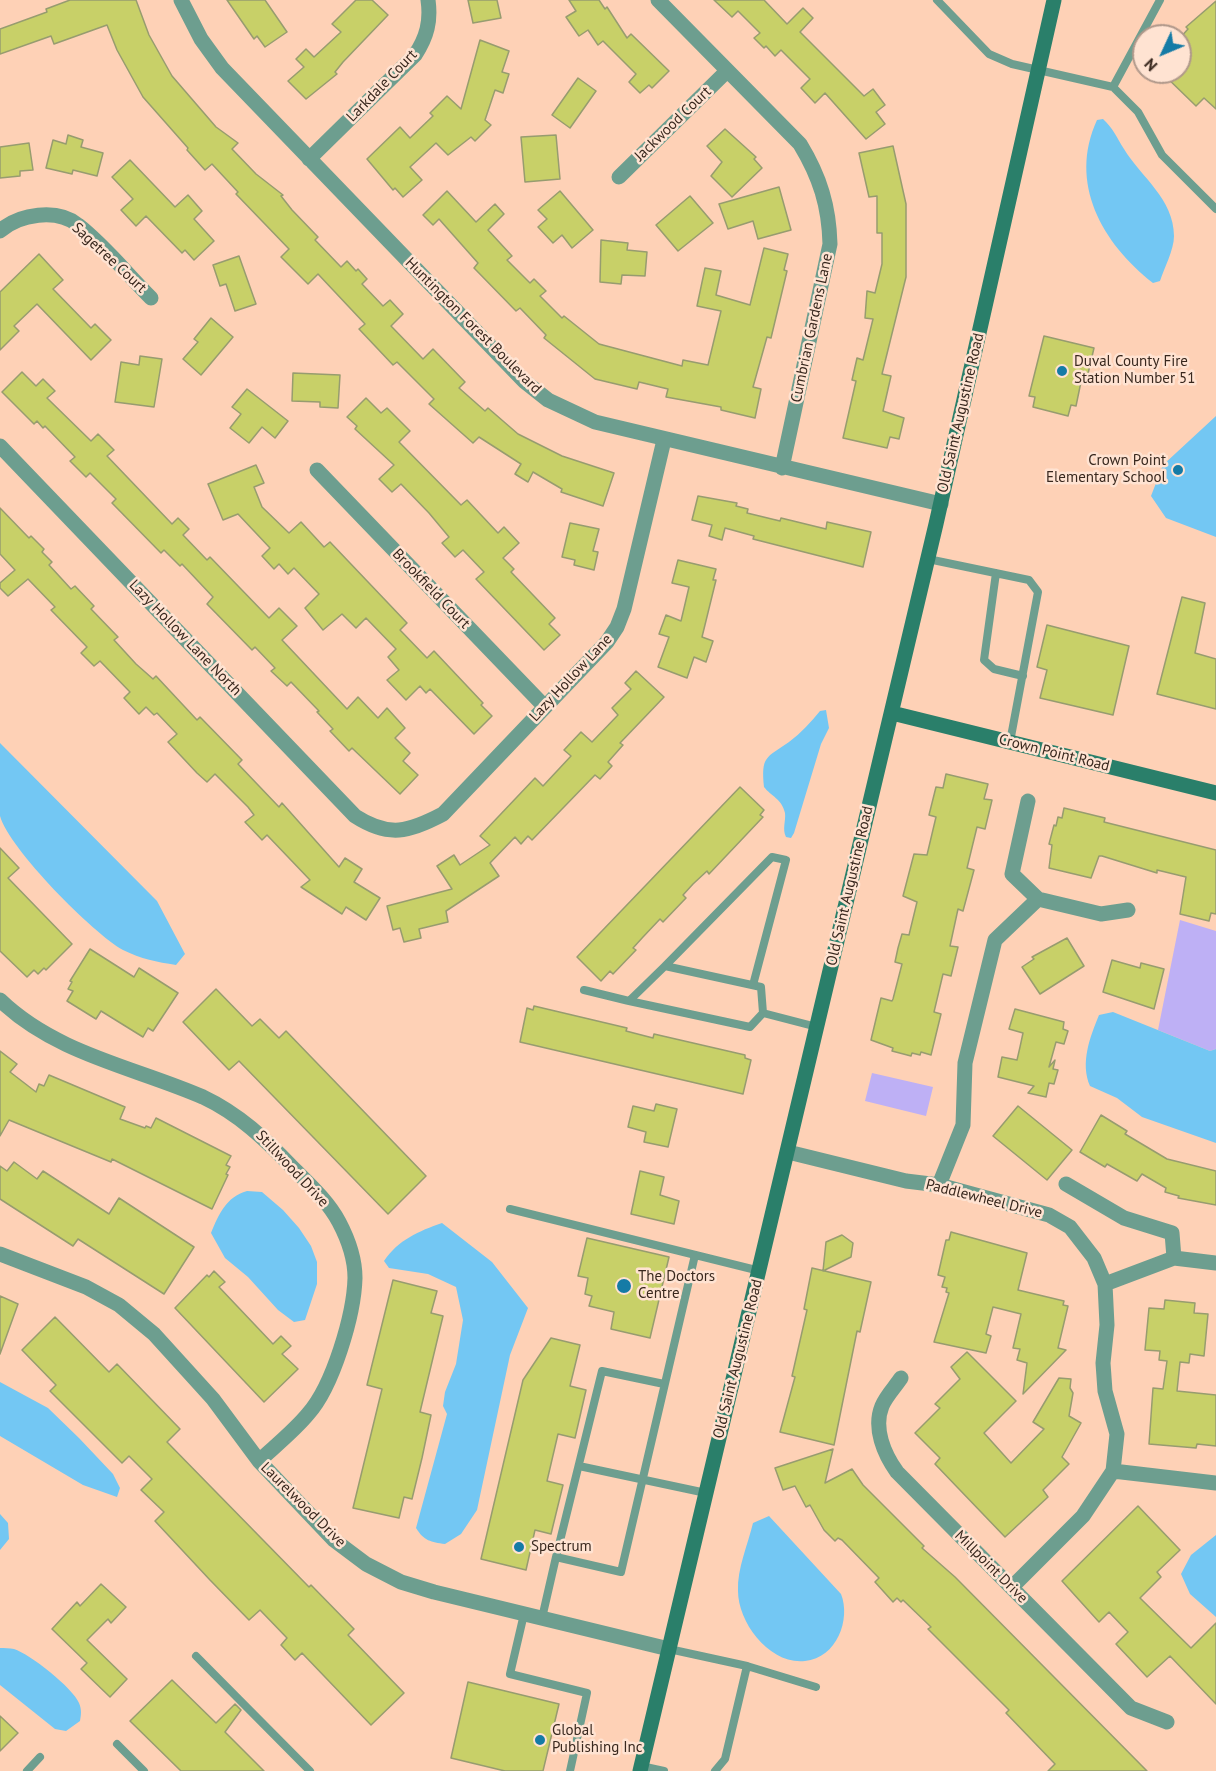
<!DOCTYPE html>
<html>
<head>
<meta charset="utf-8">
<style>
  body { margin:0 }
  #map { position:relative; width:1216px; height:1771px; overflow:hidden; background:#fed1b6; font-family:"PT Sans",sans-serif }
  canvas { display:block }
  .north { position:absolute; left:1132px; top:24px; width:60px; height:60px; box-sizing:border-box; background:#ffe3d2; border:2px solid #b0988a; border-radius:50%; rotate:226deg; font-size:16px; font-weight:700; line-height:24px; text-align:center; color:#39281e }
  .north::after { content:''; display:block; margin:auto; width:21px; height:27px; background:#157ba6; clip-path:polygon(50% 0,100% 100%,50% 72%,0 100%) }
</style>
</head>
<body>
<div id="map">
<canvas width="1216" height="1771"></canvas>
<div class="north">N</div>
</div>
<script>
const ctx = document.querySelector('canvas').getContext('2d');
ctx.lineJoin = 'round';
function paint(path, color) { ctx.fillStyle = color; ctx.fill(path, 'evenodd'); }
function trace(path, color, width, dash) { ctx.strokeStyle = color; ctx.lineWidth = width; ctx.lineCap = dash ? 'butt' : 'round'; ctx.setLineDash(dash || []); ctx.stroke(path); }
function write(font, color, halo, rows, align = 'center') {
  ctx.font = font + ' "PT Sans",sans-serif'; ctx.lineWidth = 5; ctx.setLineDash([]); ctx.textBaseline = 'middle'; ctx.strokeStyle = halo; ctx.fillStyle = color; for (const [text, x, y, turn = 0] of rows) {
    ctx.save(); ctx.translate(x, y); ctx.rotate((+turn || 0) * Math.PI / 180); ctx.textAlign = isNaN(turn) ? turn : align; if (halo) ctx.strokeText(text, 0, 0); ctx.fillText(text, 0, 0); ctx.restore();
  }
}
const green = new Path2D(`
  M1180,920l36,11v118l-6,2 -52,-21z
  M872,1073l61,14 -7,29 -61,-15z`);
const water = new Path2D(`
  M1103,119c10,9 14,19 21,30 17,28 50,50 50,87 0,14 -10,32 -14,45l-7,2c-51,-40 -85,-100 -56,-163z
  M1216,416v121l-50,-19 -15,-22 12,-31z
  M826,710l3,18 -8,16 -27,89 -3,5 -5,-1c-4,-8 0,-16 -1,-24 -3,-14 -14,-17 -21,-26 -3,-31 2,-29 25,-45 12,-9 22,-20 31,-31z
  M0,743l157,158 28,53 -9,11c-19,-3 -35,-6 -53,-15 -29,-16 -114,-101 -123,-134 0,-15 0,-55 0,-73z
  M1113,1012l97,39 6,-2v94l-74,-26 -25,-19 -27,-12c-10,-23 0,-49 9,-71z
  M247,1191l15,1 21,18 16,18 12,18 6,16v22l-12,36 -11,2 -16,-12 -30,-33 -23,-19 -14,-25c8,-19 15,-36 36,-42z
  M442,1223l50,39 36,46 -18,47 -33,155 -16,24 -16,10c-14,-2 -21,-3 -29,-16l31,-114 -4,-8 2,-14 11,-28 7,-44 -7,-33 -28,-13 -39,-6 -5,-7c14,-21 35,-30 58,-38z
  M0,1382l48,26 31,30 34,36 7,14 -3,9 -34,-12 -83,-49z
  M0,1514l8,9 1,16 -9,11z
  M769,1516l72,78c10,25 -4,64 -36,67 -35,4 -67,-38 -67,-70 -1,-22 10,-47 15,-68z
  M1216,1535v82l-26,-23 -9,-20 10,-19z
  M0,1648c4,0 10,0 14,1 16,5 59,39 65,54 3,7 2,12 1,18l-14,10 -11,-2 -55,-44z`);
const building = new Path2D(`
  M70,0h66l13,35 23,41 44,51 22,16 -6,6 24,25 27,21 -2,1 11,14 26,27 -3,3 26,27 6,-6 9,10 2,-2 9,10 -5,5 21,22 7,-6 13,14 -12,12 32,33 10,-10 32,33 -6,6 26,23 3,-3 30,26 44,22 52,17 -11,33 -42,-14 1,-3 -29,-17 -5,10 -13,-8 6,-10 -42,-27 -6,6 -44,-39 5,-5 -37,-37 -4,3 -34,-36 6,-5 -47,-50 -10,10 -27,-27 8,-8 -53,-55 2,-2 -26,-28 -7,6 -18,-20 1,-2 -45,-51 -26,-47 -10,-25 -53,19 -3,-8 -51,18v-25l47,-17 -1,-3z
  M227,0h38l22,32 -22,15 -8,-11 -3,3z
  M356,0h16l16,15 -45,47 -8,10 2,2 -31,25 -18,-18 16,-14 -8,-8 10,-10 8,8 27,-25 -9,-8z
  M468,0h29l4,18 -28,5z
  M569,0h30l6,9 2,-2 20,31 4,-4 38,37 -17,17 -3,-3 -9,8 -11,-11 7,-8 -33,-33 -5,4 -10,-15 -9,6 -13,-19 10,-6z
  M714,0h50l23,24 16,-16 10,10 -13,14 64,64 9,-7 12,16 -9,7 9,12 -19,15 -41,-46 -10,10 -14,-15 9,-9 -29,-29 -6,6 -9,-10 -2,2 -10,-10 6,-5 -22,-22 -6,6z
  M1216,1v108l-12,-11 -8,8 -35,-34h19v-34l8,-9 -2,-2z
  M480,40l29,11 -7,21 7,2 -6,19 -8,-3 -10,30 6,5 -16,16 -4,-4 -23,18 -12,-12 -26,24 12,13 -19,17 -8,-9 -2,2 -26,-31 33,-32 10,11 23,-22 -3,-3 17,-17 14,13z
  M578,78l18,13 -26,37 -18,-13z
  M725,129l31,28 -2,2 8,9 -30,29 -21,-21 11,-14 -15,-16z
  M68,135l15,5 -2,7 22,6 -6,23 -24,-6 -1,4 -26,-6 7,-28 13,4z
  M556,135l4,44 -35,3 -4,-45z
  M29,143l4,27 -13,1v5l-20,2v-31z
  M893,146l13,58v73l-24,97 9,2 -8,35 21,7 -5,21 -9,-2 -3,11 -44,-10 13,-57 -4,-1 5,-22 6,2 10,-41 -8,-1 2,-27 8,2 7,-29v-31h-5v-37l-8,1 -10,-44z
  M130,160l45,47 13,-12 14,16 -8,8 20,22 -20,19 -9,-10 -3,3 -36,-37 -10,10 -15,-16 12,-11 -21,-22z
  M779,187l12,43 -33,9 -5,-18 -25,8 -9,-25z
  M447,191l29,31 19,-18 9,10 -16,16 24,26 -5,4 23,23 4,-4 12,12 -6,5 22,22 2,-2 35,28 83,22 1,-6 25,5 13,-54 -24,-5 8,-38 16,3 -5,24 34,10 14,-57 24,6 -4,16 3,1 -16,67 -4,-1 -14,50 8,2 -6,29 -34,-8v-3l-55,-10 2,-8 -29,-7 -2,7 -42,-10 -51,-41 2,-3 -26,-27 -4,3 -42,-43 4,-5 -39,-44 -6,6 -10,-10z
  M560,191l33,39 -21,18 -10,-13 -9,8 -15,-16 9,-8 -9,-9z
  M690,196l23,27 -35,28 -22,-26z
  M601,240l27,3 -1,7 20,2 -2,24 -23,-1 -1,9 -21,-2z
  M39,254l24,26 -10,9 38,39 4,-4 16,16 -20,20 -54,-56 -23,22 5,5 -19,19v-58z
  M239,256l17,48 -21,7 -9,-27 -6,2 -7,-21z
  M211,318l22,19 -32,38 -18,-16 15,-17 -4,-3z
  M1044,336l50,12 -7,30 -5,-1 -6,29 -5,-1 -3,11 -35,-9 2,-10 -6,-1z
  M140,356l22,3 -8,48 -39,-5 6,-40 18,3z
  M22,372l14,14 7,-7 12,12 -8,7 44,43 7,-7 16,16 -7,6 65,68 6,-6 11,11 -6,6 24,25 3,-3 59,61 10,-10 18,18 -15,14 65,69 11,-12 20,21 9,-10 18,20 -10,10 15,15 -7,8 15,14 -18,19 -48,-46 -3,3 -19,-20 3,-2 -16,-17 2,-1 -28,-29 -4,4 -16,-15 4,-3 -20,-21 -3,3 -45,-46 6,-7 -31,-33 -2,2 -16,-16 -3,3 -49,-50 4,-4 -26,-26 -4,4 -16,-16 5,-4 -30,-31 -2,2 -6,-7 -3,3 -32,-32z
  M293,373l47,2 -2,33 -18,-1v-5l-28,-1z
  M247,389l41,32 -13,17 -13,-11 -13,16 -19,-15 11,-14 -9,-7z
  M366,398l15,15 6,-5 23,23 -11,11 62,63 6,-5 31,33 6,-6 15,16 -16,15 11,11 -3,3 44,46 -6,6 11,11 -16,15 -68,-71 8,-7 -21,-22 -8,7 -13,-14 7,-6 -20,-24 -28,-29 -9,8 -13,-13 15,-14 -39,-36 2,-3 -10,-9z
  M256,465l8,18 -10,4 8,20 27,26 12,-11 23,25 6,-5 77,81 -7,7 27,28 7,-7 49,52 -2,2 11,11 -18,18 -44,-45 -4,4 -6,-7 -14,14 -19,-20 12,-10 -11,-13 8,-8 -30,-31 -10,10 -14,-14 -19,16 -18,-22 14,-14 -25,-26 -6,6 -9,-10 -5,5 -12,-13 8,-8 -32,-34 -15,6 -15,-36z
  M698,496l39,7 -1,3 12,3 -1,4 33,8 1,-3 45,11 1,-7 44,10 -8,35 -110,-28 1,-3 -29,-8 -3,12 -13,-4 3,-11 -20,-5z
  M0,508l29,30 2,-2 13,13 -2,3 10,10 -3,3 22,24 4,-3 19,20 -3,3 27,28 -4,3 22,24 17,15 3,-3 41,44 3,-3 42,43 -4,4 41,43 3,-4 57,64 6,-9 17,11 -8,13 26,16 -14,22 -20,-13 -4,7 -41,-27 9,-7 -43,-45 -5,5 -17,-18 9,-7 -6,-8 -33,-33 -8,8 -10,-9 -29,-31 9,-8 -20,-21 -3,2 -8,-8 -7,7 -15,-16 6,-6 -30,-31 -6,5 -13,-13 6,-6 -36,-37 4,-3 -27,-28 -20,17 -8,-8v-5l15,-13 -15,-16z
  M570,523l29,6 -6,22 5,1 -4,18 -20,-5 1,-5 -13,-3z
  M678,560l38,9 -3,11h3l-14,57 11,4 -7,21 -12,-5 -7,21 -29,-11 11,-30 -10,-3 7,-19 15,6 8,-34 -17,-4z
  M1182,597l23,6 -10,50 21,6v50l-59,-15z
  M1047,625l82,21 -16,69 -73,-17 7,-28 -10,-3z
  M636,671l28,26 -44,46 3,2 -15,17 4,4 -12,13 -5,-4 -63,65 -4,-4 -7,8 -6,-7 -25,26 9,13 -53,35 2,11 -29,7 2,9 -17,4 -4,-14 -7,2 -6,-24 65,-17 -15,-23 17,-11 6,10 30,-20 -10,-9 55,-58 8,8 28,-30 -7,-6 17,-18 11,10 26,-27 -6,-7 19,-19 -6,-6z
  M946,774l42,10 -4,15 8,1 -7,29 -8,-2 -10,41 7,2 -11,41 -5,-2 -8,37 8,1 -7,29 -8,-2 -9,38 7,2 -10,41 -10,-3 -1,3 -8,-2 -1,3 -19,-5 1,-3 -22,-8 10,-42 11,3 1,-2 9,-35 -7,-2 3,-14 4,-14 7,1 8,-33 -14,-6 11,-42 13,1 9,-38 -7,-2 7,-28 7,1z
  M740,787l24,23 -4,5 3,2 -54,57 -2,-3 -14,13 -10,11 3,3 -23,24 -3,-3 -17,18 -10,11 3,2 -23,24 -3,-3 -9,10 -24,-24z
  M1064,808l41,10 -1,4 112,28v64l-5,-1 -2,8 -29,-7 6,-37 -29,-7v3l-55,-17h-3l-8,22 -42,-10 3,-23 -3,-1 5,-19 2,1 2,-9 4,1z
  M0,848l19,20 -11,10 64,66 -26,26 -2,-2 -6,6 -4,-4 -7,7 -27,-26z
  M1067,938l17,28 -44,28 -18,-27 12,-8 -2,-2z
  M90,949l44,28 5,-9 39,25 -25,38 -5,-3 -5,9 -42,-26 -5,8 -29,-18 6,-10 -5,-2 4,-7 -2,-1z
  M1112,960l28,8 1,-5 23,6 -10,40 -51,-17z
  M216,989l36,37 8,-7 19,19 7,-7 140,145 -38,38 -149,-153 -10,9 -46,-48z
  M534,1006l93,22 -1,3 27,7 1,-4 91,21v3l6,2 -8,34 -223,-52 7,-34 6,2z
  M1015,1009l49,13 -1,7 5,2 -4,13 -8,-2 -7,25 6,-7 -2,9 5,1 -4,14 -5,-1 -3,14 -18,-4 6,-7 -36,-9 4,-20 15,3 3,-13 3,-14 -14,-4z
  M0,1051l17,13 -7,8 26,20 3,-8 5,2 5,-11 76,32 -5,12 25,9 1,-2 5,2 5,-10 75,38 -5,9 4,2 -4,7 2,1 -16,34 -100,-50 -1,3 -102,-42 -9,16z
  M656,1104l21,5 -9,38 -24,-5 2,-10 -18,-5 5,-21 21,5z
  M1018,1106l54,44 -25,30 -54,-44z
  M1101,1115l26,16 -2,3 42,25 49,12v34l-38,-7 1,-2 -14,-4 1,-4 -24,-14 -5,7 -30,-17 -2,3 -25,-15z
  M14,1162l23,17 6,-8 66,43 10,-16 75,49 -30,47 -86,-55 -5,7 -73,-47v-33l7,5z
  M640,1171l24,6 -4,18 19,6 -5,23 -43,-10z
  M951,1232l76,21 -9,37 46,11 -1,4 5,1 -10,42 8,2 -43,44 4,-31 -10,-3 3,-11 -7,-1 8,-34 -28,-7 -7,27 5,2 -5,17 -52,-11 15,-49 -3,-1 1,-4 -5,-1 3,-10 -7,-2 8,-35h3z
  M842,1235l11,8 -2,14 -28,14 3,-29z
  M587,1238l82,19 -19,81 -39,-9 3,-17 -25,-6 3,-10 -7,-2 3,-16 -10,-2z
  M812,1268l59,14 -11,50 -3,-1 -23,114 -54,-13 15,-55 -3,-1 15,-66 -3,-1z
  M214,1271l11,11 -6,5 54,57 8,-8 10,10 -9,8 16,15 -34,33 -89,-94 32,-33 2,2z
  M393,1280l44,11 -6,22 12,3 -23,96 11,3 -9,43 -10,41 -8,-2 -5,21 -46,-10 29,-119 -15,-4z
  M0,1296l18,8 -18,50z
  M1165,1300l30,3 -1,10 14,1 -4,42 -14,-2 -1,9 -9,-1 -3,29 39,4v51l-19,-2 -1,4 -47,-4 4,-56 10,1 4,-28 -8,-1 1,-9 -15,-1 4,-42 15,1z
  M55,1317l54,55 8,-8 63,65 -13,13 142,145 2,-2 43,44 -6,6 56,58 -33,32 -69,-72 -7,7 -14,-15 6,-7 -27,-28 -11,10 -39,-40 -55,-59 9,-9 -23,-22 11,-11 -23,-23 -7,7 -72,-72 6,-6 -34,-35z
  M551,1338l29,7 -10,41 16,4 -11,48 -17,-4 -11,47 16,4 -12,49 -16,-4 -9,40 -45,-11 42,-179z
  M967,1352l49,49 -32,32 27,30 33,-34 -11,-7 26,-44 12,1 -1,9 3,5 -4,23 12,7 -19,34 7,7 -26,26 5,7 -43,40 -70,-73 5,-6 -25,-25 25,-25 -5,-4 25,-25 -9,-12z
  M833,1449l-8,34 27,-14 11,16 61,61 -2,2 33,29 192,194h-99l7,-7 -49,-51 3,-3 -81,-81 3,-2 -28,-27 -2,2 -4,-4 -4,4 -18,-20 4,-4 -37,-38 -4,-2 -3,3 -11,-11 -14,-25 -4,2 -11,-21 -12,4 -8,-22z
  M1138,1506l42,44 -23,22 4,5 -21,21 51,50 25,-25v81l-46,-48 -23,21 -31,-33 12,-12 -19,-20 -10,10 -37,-41z
  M101,1584l25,23 -15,16 -3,-4 -21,21 40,39 -17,18 -29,-28 6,-6 -35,-34 25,-27 3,4z
  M172,1680l44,43 19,-19 6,6 -16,22 39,39h-83l-51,-50z
  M468,1682l91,22 -16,67h-38l-54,-13z
  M0,1716l18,17 -18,18z`);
const lane = new Path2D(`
  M937,0l52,54 23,10 101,23 25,25 24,43 54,54
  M1113,87l47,-87
  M928,559l101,21 9,12 -28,150
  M996,573l-12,87 10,9 29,7
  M665,966l-36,35 121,26 13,-14
  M753,985l33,-125 -14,-3 -107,109 96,21 2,26 54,14
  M584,990l45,11
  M510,1209l250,62
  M664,1384l-62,-13 -46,186 65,15 74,-317
  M579,1466l127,27
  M524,1614l-14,60 77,19 -17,78
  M542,1618l14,-61
  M669,1649l78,17 69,21
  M196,1656l114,115
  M117,1744l27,27
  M641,1766l23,5
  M27,1771l13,-14
  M715,1771l10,-12 22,-93`);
const street = new Path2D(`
  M181,0l20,39 21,29 302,313 24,19 47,22 346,82
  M658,0l142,144c20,33 29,62 30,100l-48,224
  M309,159l106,-104c12,-18 16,-34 13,-55
  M619,177l108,-106
  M0,231c19,-17 57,-23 78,-6 26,20 49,49 73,73
  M0,446l355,370c34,22 54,16 88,-2l164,-172 10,-15 7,-18 40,-169
  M317,470l228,237
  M1028,801l-16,73 26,25
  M1038,899l63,15 27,-4
  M0,1000c56,54 134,67 203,97 36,17 62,42 89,70 16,16 36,34 47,55 9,17 16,36 16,56 -1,37 -22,108 -47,136 -14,17 -33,32 -49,47
  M788,1152l118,29 33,4 110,30 21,12 24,31 11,26 2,41 -4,38 2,28 12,43 -4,37 -30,45 -71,71
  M1066,1184l58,34 48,15 2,25
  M939,1185l24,-60 2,-62 30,-123 43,-41
  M0,1254l86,33 33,18 35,29 59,65 46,62 75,79 32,24 35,18 33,10 235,57
  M1105,1284l69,-26 42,5
  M901,1378c-6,9 -15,18 -19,28 -9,22 2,48 15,66l234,236 36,14
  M1113,1471l103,12`);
const secondary = new Path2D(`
  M892,713l324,80
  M640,1771l296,-1247 118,-524`);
const markers = [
  [1062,371,6,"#157ba6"],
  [1178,470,6,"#157ba6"],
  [624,1286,8,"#157ba6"],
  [519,1547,6,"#157ba6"],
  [540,1740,6,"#157ba6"]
];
const streetNames = [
  ["Larkdale Court",382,86,-46],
  ["Jackwood Court",673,124,-44],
  ["Sagetree Court",109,258,43],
  ["Huntington Forest Boulevard",473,326,45],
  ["Cumbrian Gardens Lane",812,328,-78],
  ["Old Saint Augustine Road",961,413,-77],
  ["Brookfield Court",431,589,46],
  ["Lazy Hollow Lane North",185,638,46],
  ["Lazy Hollow Lane",571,678,-47],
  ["Crown Point Road",1054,753,14],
  ["Old Saint Augustine Road",850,886,-77],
  ["Stillwood Drive",292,1169,47],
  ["Paddlewheel Drive",984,1199,14],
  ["Old Saint Augustine Road",738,1359,-76],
  ["Laurelwood Drive",303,1505,45],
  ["Millpoint Drive",991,1567,45]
];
const poiNames = [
  ["Duval County Fire",1074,362],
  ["Station Number 51",1074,379],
  ["Crown Point",1166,461,"right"],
  ["Elementary School",1166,478,"right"],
  ["The Doctors",638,1277],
  ["Centre",638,1294],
  ["Spectrum",531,1547],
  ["Global",552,1731],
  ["Publishing Inc",552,1748]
];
paint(green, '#beb0f5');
paint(water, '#73c7f3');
paint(building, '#c8d068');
trace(building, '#979c6f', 1.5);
trace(lane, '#6d9e8f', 8);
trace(street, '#6d9e8f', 15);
trace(secondary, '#2a7f6a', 15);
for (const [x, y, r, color] of markers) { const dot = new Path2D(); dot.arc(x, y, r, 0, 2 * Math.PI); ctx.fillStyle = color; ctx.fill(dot); trace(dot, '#ffe3d2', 2); }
write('15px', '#39281e', '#ffe3d2', streetNames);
write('15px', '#39281e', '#ffe3d2', poiNames, 'left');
</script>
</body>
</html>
